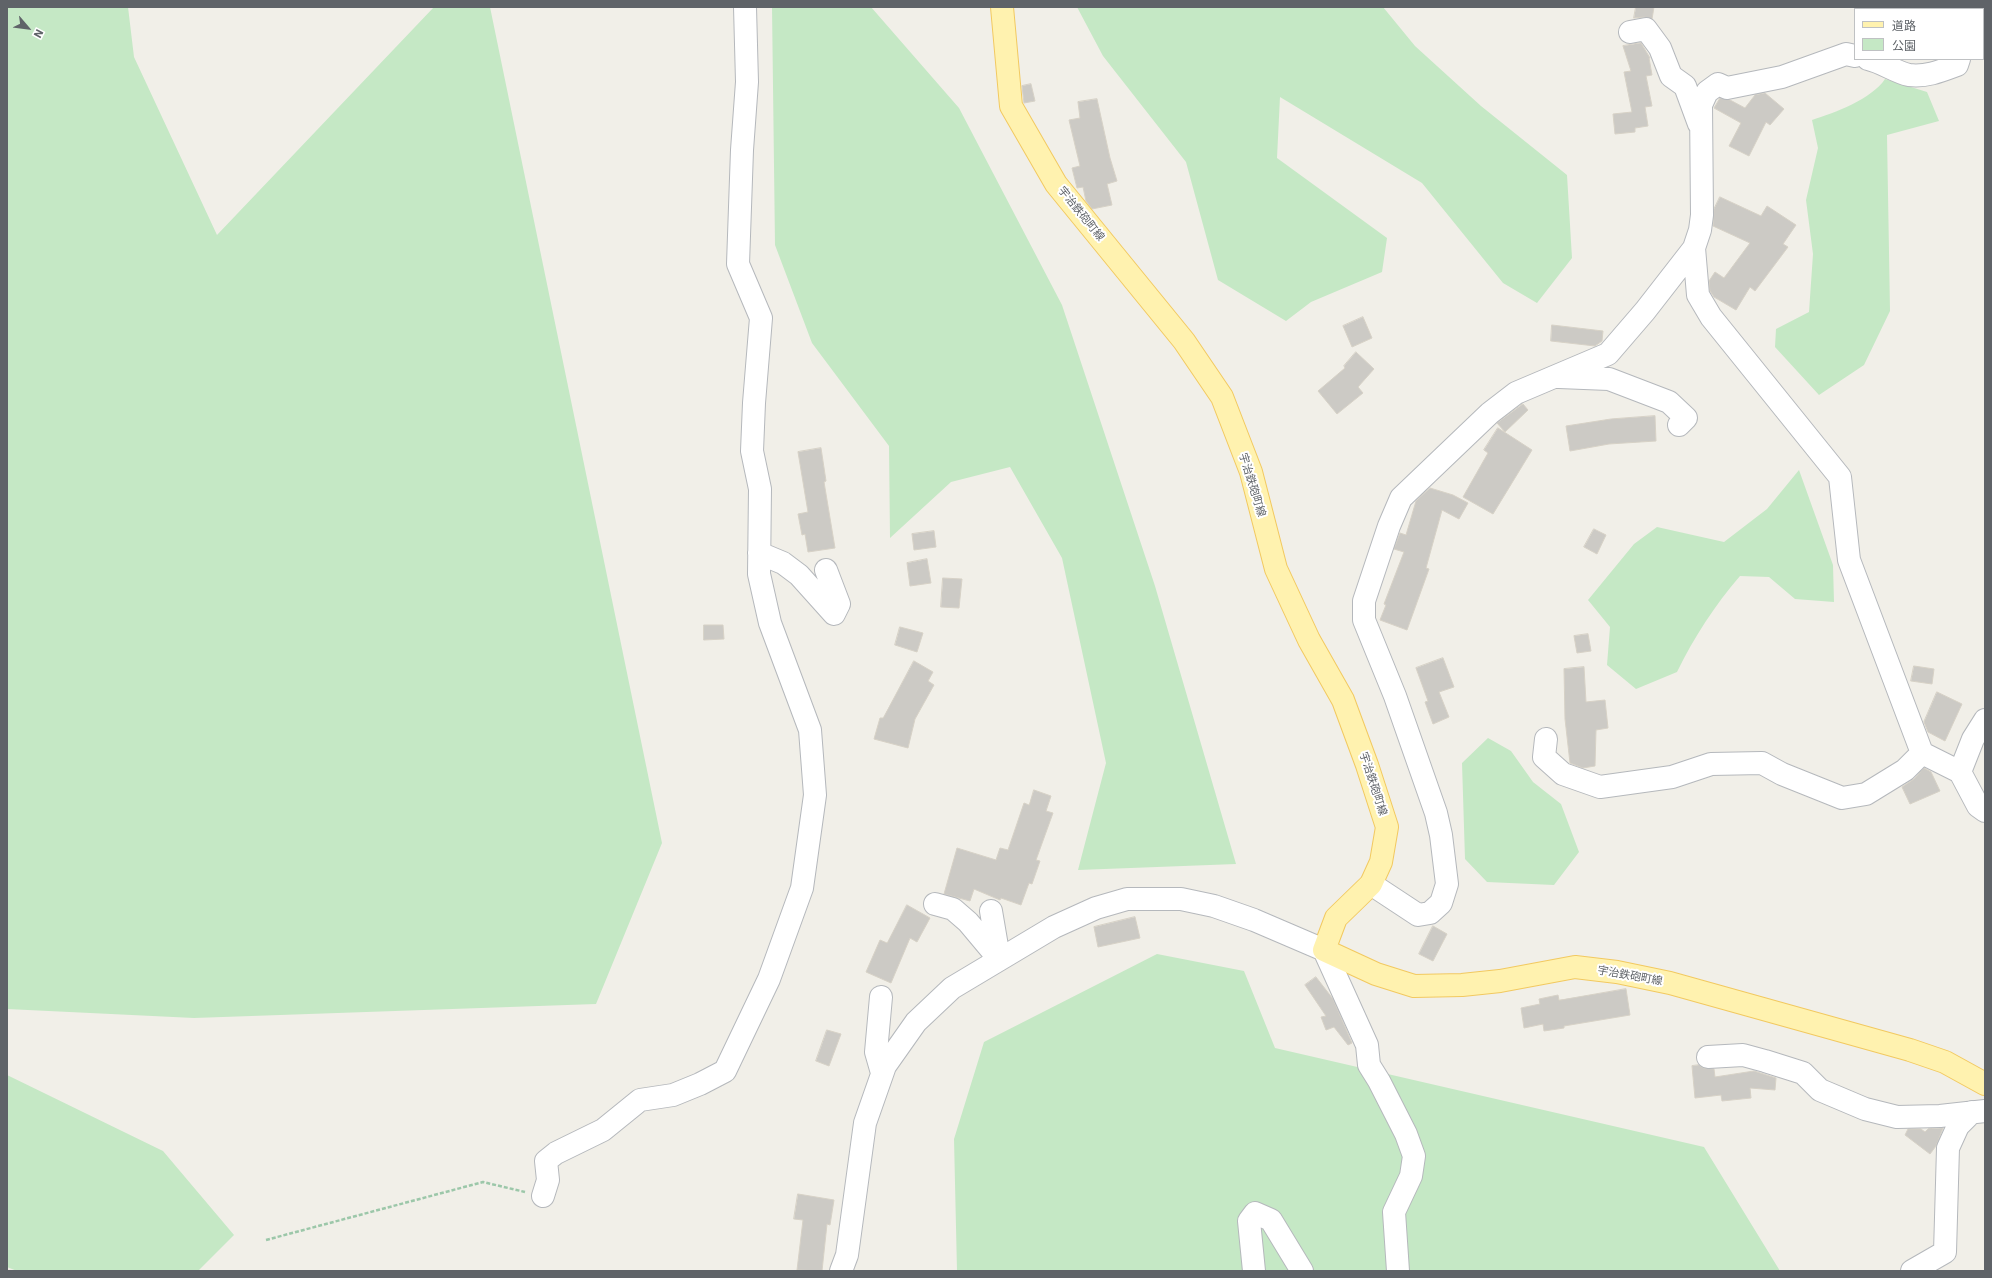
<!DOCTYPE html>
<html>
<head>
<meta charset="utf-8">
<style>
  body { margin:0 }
  #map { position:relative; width:1992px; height:1278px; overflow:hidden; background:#f1efe8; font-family:"IBM Plex Sans","Noto Sans JP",sans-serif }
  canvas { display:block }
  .frame { position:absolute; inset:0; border:8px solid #5f6368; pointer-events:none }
  .legend { position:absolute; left:1854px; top:8px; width:130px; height:52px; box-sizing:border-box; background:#fff; border:1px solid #bfc1c3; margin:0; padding:5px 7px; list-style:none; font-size:12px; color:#5f6368 }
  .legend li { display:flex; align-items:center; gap:8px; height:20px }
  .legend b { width:20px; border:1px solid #bfc1c3 }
  .north { position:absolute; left:8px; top:8px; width:40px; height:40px; -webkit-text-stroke:3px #fff; paint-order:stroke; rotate:118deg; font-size:11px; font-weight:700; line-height:16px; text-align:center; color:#5f6368 }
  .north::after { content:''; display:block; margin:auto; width:14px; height:18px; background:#5f6368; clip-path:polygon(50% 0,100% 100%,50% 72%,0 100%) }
</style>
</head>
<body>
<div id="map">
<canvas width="1992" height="1278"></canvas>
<div class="frame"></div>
<ul class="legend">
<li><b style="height:5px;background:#fff2af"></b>道路</li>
<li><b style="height:11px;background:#c5e8c5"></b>公園</li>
</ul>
<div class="north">N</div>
</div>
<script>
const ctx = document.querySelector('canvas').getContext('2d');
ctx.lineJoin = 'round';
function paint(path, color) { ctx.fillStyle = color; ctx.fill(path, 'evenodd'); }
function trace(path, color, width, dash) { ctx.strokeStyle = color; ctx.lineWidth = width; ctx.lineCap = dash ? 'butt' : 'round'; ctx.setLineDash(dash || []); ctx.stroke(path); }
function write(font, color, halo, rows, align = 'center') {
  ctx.font = font + ' "IBM Plex Sans","Noto Sans JP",sans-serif'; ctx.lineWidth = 4; ctx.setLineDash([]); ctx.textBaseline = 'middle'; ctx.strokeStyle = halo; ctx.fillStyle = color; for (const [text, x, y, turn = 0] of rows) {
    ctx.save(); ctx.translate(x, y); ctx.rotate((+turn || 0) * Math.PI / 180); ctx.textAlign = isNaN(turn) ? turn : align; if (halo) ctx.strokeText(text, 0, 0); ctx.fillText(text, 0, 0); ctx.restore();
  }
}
const green = new Path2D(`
  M7,7h121l6,50 83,178 217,-228h56l172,836 -66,161 -402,14 -187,-9z
  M772,7h99l88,101 103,197 93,281 81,278 -158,6 28,-107 -44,-205 -52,-91 -59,15 -61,56 -1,-92 -77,-103 -37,-98z
  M1077,7h306l32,39 66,60 86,69 5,83 -35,45 -34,-20 -81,-100 -142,-86 -3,61 110,80 -5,34 -71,30 -25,19 -68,-41 -32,-118 -83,-106z
  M1885,79l42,13 12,29 -52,14 3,176 -26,54 -45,30 -44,-48 1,-18 33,-17 4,-58 -7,-54 12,-52 -6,-28c22,-7 60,-21 73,-41z
  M1799,470l34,95 1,37 -39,-3 -26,-22 -29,-1c-25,29 -46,61 -63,96l-41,17 -29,-24 3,-38 -22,-27 46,-56 23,-17 67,15 43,-33z
  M1488,738l23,13 22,31 28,22 18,48 -25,33 -67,-3 -22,-23 -3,-96z
  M1157,954l87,17 31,77 429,99 76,124h-823l-3,-132 30,-97z
  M7,1075l156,76 71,84 -36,36h-181l-10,-4z`);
const building = new Path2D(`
  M1636,7h18l-2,12 -8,-2 -10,1z
  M1641,43l9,15h-1l3,17 -6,1 6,30 -7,1 3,19 -13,2v4l-20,2 -2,-20 19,-2 -8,-40 7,-1 -8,-25z
  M1031,84l4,17 -11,2 -2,-17z
  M1765,93l19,16 -14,16 -4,-3 -17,34 -20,-10 12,-23 -27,-15 6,-10 10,2 15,8 10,-13z
  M1097,99l13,59 7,23 -10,3 5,21 -20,4 -6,-8 -3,-14 -6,1 -5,-20 8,-2 -11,-46 11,-2 -2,-16z
  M1720,197l41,19 6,-10 29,19 -13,19 5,3 -33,44 -5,-4 -14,23 -22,-13 -4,-6 -1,-10 6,-9 9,6 26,-35 -37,-17 1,-17z
  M1363,317l9,21 -20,9 -9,-21z
  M1552,325l51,6 -1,10 -7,5 -44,-5z
  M1356,352l18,17 -16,18 5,6 -26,21 -19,-23 27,-23 -1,-2z
  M1523,404l5,6 -23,22 -8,-9z
  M1655,416l1,25 -47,3 -39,7 -4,-25 45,-7z
  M1498,428l34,22 -39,64 -30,-17 25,-44 -4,-3z
  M821,448l5,33 -2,1 11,66 -27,4 -3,-18 -3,1 -4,-21 10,-2 -10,-60z
  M1430,488l23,7 15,8 -9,16 -17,-9 -16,58 3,1 -22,61 -27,-10 6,-15 -2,-1 20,-52 -10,-3 6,-16 6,2 10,-34z
  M1594,529l12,6 -9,19 -13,-7z
  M934,531l2,16 -22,3 -2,-16z
  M927,559l4,24 -21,3 -3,-23z
  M943,578l19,1 -3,29 -18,-1z
  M704,625h19l1,14 -20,1z
  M900,627l23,6 -6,19 -22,-7z
  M1588,634l3,17 -14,2 -3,-17z
  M1443,658l11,29 -15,5 10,25 -16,7 -8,-22 3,-1 -12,-33z
  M914,661l19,11 -5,9 6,4 -19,34 -7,29 -34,-9 6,-21h3z
  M1914,666l20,3 -2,15 -21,-3z
  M1584,667l2,35 19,-2 3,28 -12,2 -1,36 -12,2 -13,-5 -5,-44 -1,-50z
  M1937,692l25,12 -17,37 -17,-9 -4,-10z
  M1924,768l7,4 9,19 -30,13 -8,-17 12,-8z
  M1034,790l17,6 -5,15 7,2 -17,47 4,1 -8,23 -3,-1 -8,22 -20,-7 -1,2 -26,-11 -4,12 -26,-7 13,-46 39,12 4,-12 8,2 16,-47 5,2z
  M907,905l23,13 -13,24 -7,-4 -19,45 -25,-11 14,-32 7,3z
  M1135,917l5,21 -42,9 -4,-20z
  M1433,926l14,8 -14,27 -14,-7z
  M1316,977l17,22 19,44 -4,2 -14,-18 -8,3 -5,-13 5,-1 -21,-31z
  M1626,989l4,26 -66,11v2l-20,3 -1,-7 -19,4 -3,-20 19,-4 -1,-5 19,-4 1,5z
  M827,1030l14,4 -12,32 -13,-5z
  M1699,1065l4,3 11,1 1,8 39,-6 22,7 -1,12 -25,-2 1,10 -29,3 -1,-6 -26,3 -3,-32z
  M1943,1128l-7,18 -6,8 -25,-19 3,-6h13l4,3 3,-3z
  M798,1194l36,6 -4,25 -3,-1 -5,47 -25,-1 6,-50 -9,-1z`);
const path = new Path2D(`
  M266,1240l217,-58 42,10`);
const minor = new Path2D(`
  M1980,9l1,-2
  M1630,32l16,-3 14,19 11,28 14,10 14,38
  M1868,59c14,3 27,13 41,16 18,2 32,-4 48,-10l2,-6
  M1694,248l4,47 13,22 129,160 9,83 73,193
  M1559,377l50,2 60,23 17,16 -7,7
  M759,553l24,10 16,12 35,39 5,-10 -13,-34
  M1985,720l-12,19 -13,33 18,34 7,5
  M1546,739l-2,18 19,17 37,13 72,-10 39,-13 51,-1 20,11 60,24 24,-4 39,-24 17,-17 38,19
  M1371,884l47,31 12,-2 11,-10 6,-19 -6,-49 -5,-22 -41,-117 -31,-76v-19l25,-75 12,-28 89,-85 26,-20 92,-39 37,-43 49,-63 6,-18 2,-15 -1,-110 6,-13 11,-8 9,4 55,-11 64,-23 9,2
  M935,904l18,5 15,13 31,37
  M991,911l8,47
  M881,997l-5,55 6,21
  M1708,1057l35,-2 22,6 38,12 17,17 45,19 32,8 43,-1 45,-5
  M543,1196l5,-16 -2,-19 10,-8 47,-23 37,-30 33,-5 27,-11 25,-13 44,-92 33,-91 13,-93 -5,-65 -40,-107 -11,-49 1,-85 -8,-38 2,-48 7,-85 -23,-54 4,-114 5,-68 -2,-75
  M841,1271l6,-16 18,-132 20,-57 31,-44 36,-34 102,-61 42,-19 31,-9h54l33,7 40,14 70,30 43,95 2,20 10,16 27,53 8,22 -3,20 -17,36 4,59
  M1254,1271l-5,-50 6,-8 16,7 31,51
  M1912,1271l33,-19 3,-104 10,-22 14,-14`);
const major = new Path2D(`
  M1002,7l9,99 45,78 128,157 38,56 29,75 25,97 33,71 34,60 24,65 20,62 -6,35 -10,22 -35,34 -12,32 52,24 38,12 48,-1 38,-4 75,-14 42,5 53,11 240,67 35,12 40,22`);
const streetNames = [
  ["宇治鉄砲町線",1081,214,51],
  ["宇治鉄砲町線",1252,485,73],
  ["宇治鉄砲町線",1373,784,72],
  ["宇治鉄砲町線",1630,976,10]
];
paint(green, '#c5e8c5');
paint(building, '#cccac5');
trace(building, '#d6d1c6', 1);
trace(minor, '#b5b8bc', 24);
trace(major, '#f2c960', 24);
trace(path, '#9cc7a9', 2.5, [4, 2]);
trace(minor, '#fff', 22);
trace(major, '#fff2af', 22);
write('11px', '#5f6368', '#fff', streetNames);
</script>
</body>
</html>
